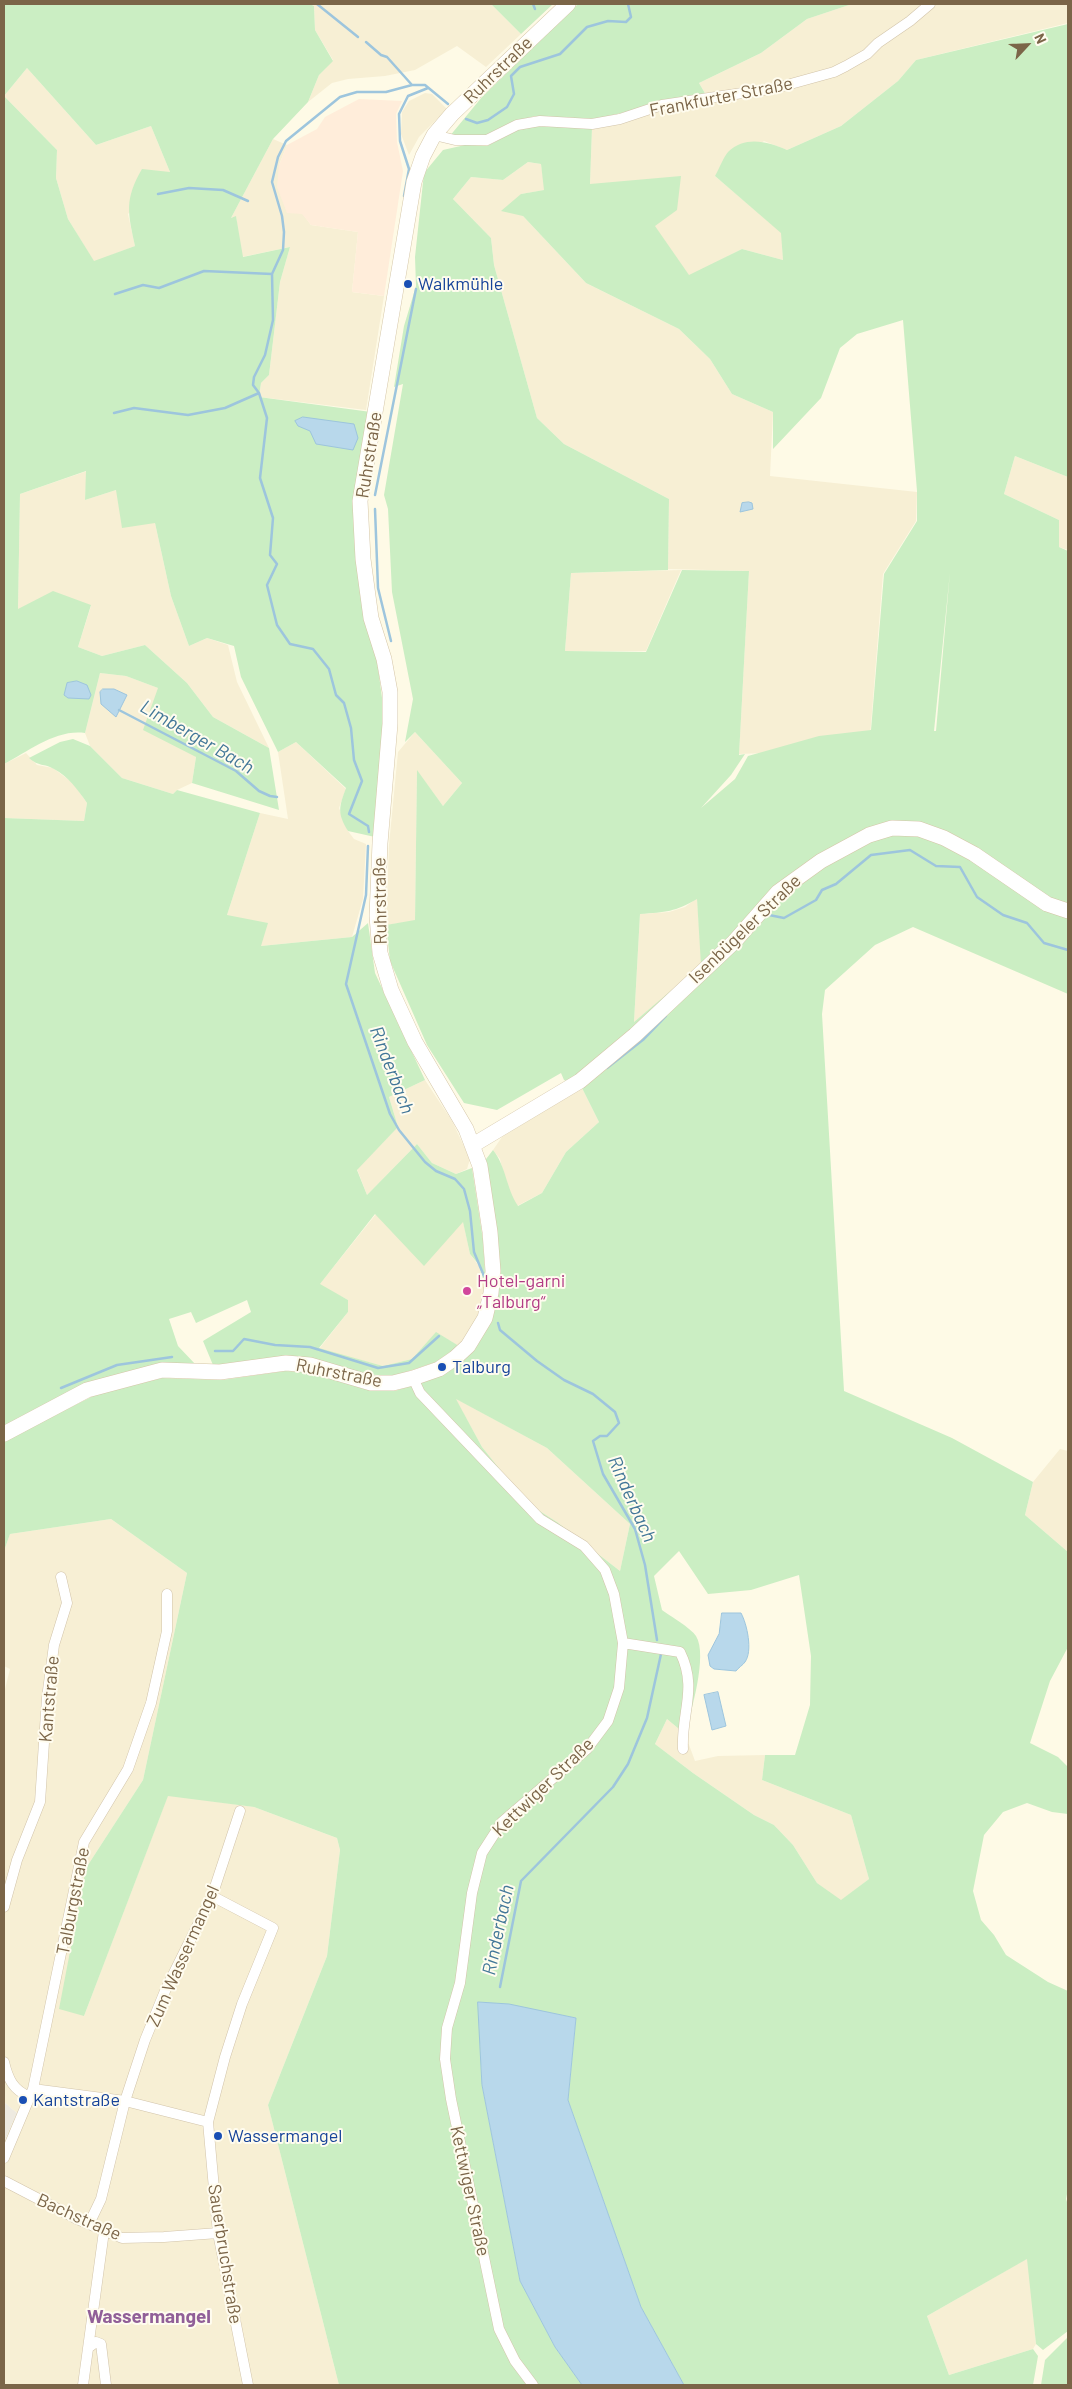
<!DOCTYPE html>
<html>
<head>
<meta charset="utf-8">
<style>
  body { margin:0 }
  #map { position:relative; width:1072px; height:2389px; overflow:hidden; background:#fefae6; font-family:Barlow,sans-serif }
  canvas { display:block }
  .frame { position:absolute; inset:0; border:5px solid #7b6548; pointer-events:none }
  .north { position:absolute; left:1002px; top:20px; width:50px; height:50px; -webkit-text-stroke:4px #fffcef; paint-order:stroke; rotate:65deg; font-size:14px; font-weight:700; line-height:20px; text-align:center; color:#7b6548 }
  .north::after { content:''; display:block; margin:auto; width:18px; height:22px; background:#7b6548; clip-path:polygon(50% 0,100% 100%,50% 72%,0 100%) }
</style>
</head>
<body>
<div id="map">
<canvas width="1072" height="2389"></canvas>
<div class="frame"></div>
<div class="north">N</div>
</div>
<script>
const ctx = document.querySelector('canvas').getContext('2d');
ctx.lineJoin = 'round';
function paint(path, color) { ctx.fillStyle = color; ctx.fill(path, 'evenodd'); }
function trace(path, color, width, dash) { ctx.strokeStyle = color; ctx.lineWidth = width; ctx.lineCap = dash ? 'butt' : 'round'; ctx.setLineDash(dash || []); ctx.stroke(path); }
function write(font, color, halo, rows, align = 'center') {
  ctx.font = font + ' Barlow,sans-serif'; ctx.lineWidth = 4; ctx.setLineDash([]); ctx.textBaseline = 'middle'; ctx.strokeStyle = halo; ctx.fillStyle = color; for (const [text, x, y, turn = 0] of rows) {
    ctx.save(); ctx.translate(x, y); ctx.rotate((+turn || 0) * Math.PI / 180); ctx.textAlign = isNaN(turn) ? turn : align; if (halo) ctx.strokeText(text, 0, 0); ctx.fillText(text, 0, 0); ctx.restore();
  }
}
const residential = new Path2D(`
  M310,4h181l30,30 -35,33 -29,-21 -42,24 -30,6 -37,3 -16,4 -24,19 11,-27 14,-15 -18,-30 -1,-24z
  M852,4h216v19l-152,37 -18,21 -57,45 -54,24 -23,-9 -49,35 67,57 1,27 -41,-11 -53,27 -35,-50 -64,-42 2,-56 114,-33 -7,-12 62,-30 46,-34z
  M27,68l69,77 55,-19 19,46 -42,42 7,32 -41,16 -26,-43 -12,-41 1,-28 -53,-54z
  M425,93l7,1 15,15 -28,28 -10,18 -8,-21 1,-22 7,-11z
  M273,139l14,6 -8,20 24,49 8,11 47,7 -6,60 32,4 -18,114 -107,-13 2,-14 8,-8 11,-93 10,-35 -48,10 -6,-40 -5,1z
  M528,162l13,2 4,26 -24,4 2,22 63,67 93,46 31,30 22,35 41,18 -3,64 147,16 -1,29 -33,53 -14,175 -130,5 10,-183 -81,-2 1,-70 -105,-55 -27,-26 -43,-153 -3,-27 -38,-39 18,-22 32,3z
  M1015,456l53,21v73l-9,-3v-27l-55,-26z
  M87,471l-2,29 31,-10 39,33 16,73 18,50 18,-8 21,7 9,37 32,66 -56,-31 -26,-34 -42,-38 -43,11 -24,-9 13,-41 -73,4 2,-116z
  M681,570l-35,81h-81l6,-78z
  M100,673l26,3 32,12 38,69 -4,26 -15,7 -4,4 -51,-16 -32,-32 -5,-13z
  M415,732l47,51 -19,23 -26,-35 -2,150 -29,4 3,-80 9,-93z
  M296,742l50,47 -7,19 9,23 6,8 12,5 -3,55 -11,38 -91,9 -34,-31 33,-102 28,6 -10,-67z
  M26,753l11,12 16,3 20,15 14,20 -3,18 -80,-3v-54z
  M697,898l5,67 -68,57 6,-108 29,-2 16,-5z
  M425,1080l27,41 18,38 -3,10 -11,5 -24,-11 -15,-19 -50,51 -10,-26 41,-42 -9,-30z
  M582,1088l17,34 -33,30 -24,41 -25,13 -10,-17 -7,-30 -7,-9 9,-13z
  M376,1214l87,7 7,33 9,12 7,24 -2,11 -9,23 -16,22 -23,-13 -24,26 -29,7 -64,-17 29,-37v-12l-29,-15z
  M455,1398l92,50 83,76 -10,47 -63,-49 -30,-19 -45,-56z
  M1060,1449l8,2v101l-43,-37 8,-33z
  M111,1519l76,54 -44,207 -57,88 -2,148 84,-221 86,12 83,31 3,12 -13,106 -59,149 71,280h-335v-243l13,-29 -13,-11v-409l6,-24 -6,-3v-115l6,-17z
  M667,1719l18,15 10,27 23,-5 47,-1 -3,25 89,35 18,64 -28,22 -24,-18 -24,-38 -19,-20 -20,-10 -61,-42 -38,-29z
  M1028,2258l8,86 -3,5 -84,26 -22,-59z`);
const commercial = new Path2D(`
  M359,99l43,2 -6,13 1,28 6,29 -19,125 -32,-4 6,-60 -47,-7 -9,-11 -15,-1 -10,-26 2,-22 8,-20 30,-16 8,-12z`);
const industrial = new Path2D(`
  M4,2102l13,11 -13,29z`);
const green = new Path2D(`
  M4,4h306l4,2 1,24 18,31 -14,14 -11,27 -35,37 -42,79 5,-2 7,41 47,-10 -10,35 -11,93 -8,8 -2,14 112,15 -16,81 29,220 -9,124 -27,-6c-11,-18 -9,-24 -2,-43l-50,-46 -18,10 -37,-75 -7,-31 -27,-8 -18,8 -18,-50 -16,-73 -33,5 -6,-38 -31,10 1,-29 -66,23 -2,115 35,-18 38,14 -13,42 24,9 43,-11 42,38 26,34 56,31 10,62 -87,-27 4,-26 -53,-27 15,-42 -32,-12 -26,-3 -15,60c-29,-4 -56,18 -81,31zM27,68l69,77 55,-19 19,46 -28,-3c-18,31 -14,44 -7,77l-41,15 -26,-42 -12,-41 1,-28 -53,-54z
  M491,4h62l-32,30z
  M578,4h274l-45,15 -46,34 -62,30 7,12 -45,5 -35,12 -31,7 -60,-3 -21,6 -28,13 -37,2 33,-40z
  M1068,24v453l-53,-21 -11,38 55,26v27l9,4v443l-155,-67 -38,18 -50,45 -3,24 22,377 108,47 81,44 -8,33 43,37v95l-18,34 -20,62 28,14 10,10v47l-16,-2 -25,-9 -24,9 -19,23 -11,56 8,29 13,15 12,20 42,27 20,9v198l-2,10 2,6v126l-25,19 -7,-6 -9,-85 -100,57 22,59 84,-26 5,7 -5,29h-349l-43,-78 -73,-207 8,-82 -97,-16 3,83 38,196 35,66 27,38h-243l-71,-280 59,-149 13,-106 -3,-12 -83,-31 -86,-11 -84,220 -25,-7 27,-141 57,-88 44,-207 -76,-54 -101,15 -6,17v-110l91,-46 67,-17 60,2 63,-9 24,1 65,19h21l29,-10 69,-69 -10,-149 10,-13c13,16 13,38 25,56l24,-13 24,-41 33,-30 -17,-34 -18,-8 -3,-7 -64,37 -33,-7 -37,-58 -37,-84 -4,-36 29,-5 2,-150 26,36 19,-23 -47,-51 -10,10 8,-43 -21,-107 -4,-83 -4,-14 19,-111 -9,3 10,-61 12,-40 -1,-29 9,-84 19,-23 22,-5 22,1 31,-16 19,-4 55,2 -2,56 91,-8 -4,34 -22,16 34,49 53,-26 41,11 -2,-27 -66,-57c4,-7 8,-18 13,-24 18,-17 40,-10 59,-2l54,-24 57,-45 18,-21zM528,162l13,2 3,26 -23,4 -20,17 22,5 63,67 93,46 31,30 22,35 41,18v37l48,-51 19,-50 17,-14 46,-14 14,171v30l-33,53 -13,156 -52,6 -71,20 -13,23 -34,29 30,-33 14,-21 -6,1 10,-184 -67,-1 -36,82 -81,-1 6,-78 97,-3 1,-71 -105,-55 -27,-26 -43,-153 -3,-27 -38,-39 18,-22 32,3zM950,572l-14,159h-11h9zM697,899l4,66 -67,57 6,-108c26,-2 35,-2 57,-15zM456,1399l91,49 83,76 -10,47 -63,-49 -30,-19 -45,-56zM679,1551l29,43 43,-4 48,-15 12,81 -1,49 -15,50h-30l-3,25 89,35 18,64 -28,21 -24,-17 -24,-38 -19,-20 -20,-10 -61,-42 -38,-29 12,-25 18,15c6,-22 23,-79 11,-98 -5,-8 -26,-20 -34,-26l-8,-34z
  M73,739l17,7 32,32 51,16 4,-4 83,23 -33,102 41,8 -7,23 91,-9 16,-14 7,50 50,107 -36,17 9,30 -41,43 10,25 50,-51 15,19 24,11 16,-6 11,72 3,49 -7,-24 -9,-11 -7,-32 -39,44 -49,-52 -55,70 28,16v12l-29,36 64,18 29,-7 24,-27 23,14 -23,16 -42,14 -181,-11 -10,-24 48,-29 -4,-12 -51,23 -5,-11 -22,7 9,27 19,20 -33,-1 -160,64v-611l80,3 3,-18c-9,-13 -19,-27 -33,-34 -10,-6 -15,-2 -25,-11l31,-16z
  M1068,2337v48h-27l4,-25z`);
const water = new Path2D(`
  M303,417l51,7 4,14 -5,12 -37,-6 -6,-13 -12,-5 -3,-5z
  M749,502l3,1 1,6 -13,3 2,-9z
  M77,681l10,4 4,10 -2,4 -21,-1 -4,-3 3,-12z
  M103,689h11l13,6 -11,22 -15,-13 -1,-12z
  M722,1613h19c6,11 12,38 4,49 -2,3 -7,6 -9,9l-22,-2 -4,-3 -2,-11 11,-21z
  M718,1692l8,34 -14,4 -8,-35z
  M478,2002l31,2 67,14 -8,82 73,207 43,78h-102l-27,-38 -35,-66 -38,-196z`);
const stream = new Path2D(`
  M317,4l41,33
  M533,4l2,5
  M366,42l15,13 6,2 25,28
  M466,119l11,4 11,-3 19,-13 7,-13 -3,-18 9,-9 40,-13 27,-27 21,-6 18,1 5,-5 -3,-13
  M158,194l31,-6 34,2 25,11
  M404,196l5,-27 -9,-28 -1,-27 9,-18 20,-8
  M115,294l28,-9 16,3 45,-17 68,3
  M114,413l20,-5 54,7 37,-7 34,-15
  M375,495l41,-206
  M375,509l3,79 13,53
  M119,710l117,61 23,20 11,5 7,1
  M369,832l-1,-6 -19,-12 13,-33 -8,-21 -3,-32 -7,-25 -8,-8 -7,-26 -16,-20 -23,-5 -13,-19 -10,-40 10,-21 -7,-9 3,-37 -13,-40 7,-60 -8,-25 -6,-8 1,-8 11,-22 8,-35 -1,-46 11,-24 1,-18 -2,-16 -10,-34 6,-25 8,-16 54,-44 17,-5h29l26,-7h13l23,19
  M368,846l-2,49 -20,89 44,130 9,16 26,32 11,9 19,8 9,10 6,22 4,41 10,24
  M764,918l5,-3 15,3 32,-18 6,-10 14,-6 35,-29 39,-5 26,16 24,1 17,30 26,18 24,8 17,20 24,7
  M607,1068l37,-29 22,-23
  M498,1323l2,7 37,31 27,19 29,14 22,18 4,11 -12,13h-7l-7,5 10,33 32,55 10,36 12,75
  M215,1351h18l11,-12 31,6 35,2 68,21 31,-5 30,-27
  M61,1388l56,-23 55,-8
  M500,1987l21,-106 92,-94 15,-23 19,-46 14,-64`);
const street = new Path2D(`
  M434,135l21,5h32l30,-15 23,-4 52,3 28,-5 42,-14 114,-17 58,-16 12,-6 21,-12 11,-11 32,-22 20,-17
  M413,1378l7,15 120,126 44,27 21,24 9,24 9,49 -4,45 -11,33 -21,28 -85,73 -20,31 -10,40 -12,90 -13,45 -2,31 6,40 48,230 16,32 18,24
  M623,1643l57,9c18,36 1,61 3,97
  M212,1896l61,32 -31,76 -17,53 -17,65 10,111 30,152
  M4,1907l13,-47 23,-58 7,-104 7,-53 13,-42 -6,-26
  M4,2062c4,17 9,28 26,35
  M33,2089l92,12 83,21
  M4,2158l29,-69 51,-247 44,-73 23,-66 16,-72v-37
  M4,2181l75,39 43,18 42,-1 54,-4
  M89,2224l12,-25 24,-98 20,-61 20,-49 47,-95 28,-85
  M88,2348l8,-6 5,2 5,41
  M83,2385l21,-154`);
const secondary = new Path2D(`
  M473,1145l107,-64 55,-46 99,-93 44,-50 43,-31 48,-26 23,-7 27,1 25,9 30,16 73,50 21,7
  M4,1434l83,-44 75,-20 58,2 66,-9 24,2 61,18h22l20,-5 26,-9 16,-11 13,-12 17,-28 6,-25 2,-22 -3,-39 -10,-66 -14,-37 -51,-87 -24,-52 -11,-37 -3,-37 3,-73 10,-119v-32l-6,-33 -13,-41 -8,-59 -3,-58 54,-319 9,-26 11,-21 18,-21 116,-110`);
const markers = [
  [408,284,5,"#1a4fb4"],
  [467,1291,5,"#d1479c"],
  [442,1367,5,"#1a4fb4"],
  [23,2100,5,"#1a4fb4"],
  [218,2136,5,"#1a4fb4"]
];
const streetNames = [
  ["Ruhrstraße",498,70,-44],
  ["Frankfurter Straße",721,97,-11],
  ["Ruhrstraße",369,455,-81],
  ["Ruhrstraße",380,901,-91],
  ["Isenbügeler Straße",745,929,-44],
  ["Ruhrstraße",339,1373,11],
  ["Kantstraße",49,1699,-85],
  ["Kettwiger Straße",543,1787,-44],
  ["Talburgstraße",73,1901,-79],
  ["Zum Wassermangel",183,1956,-66],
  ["Kettwiger Straße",470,2191,78],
  ["Bachstraße",79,2217,24],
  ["Sauerbruchstraße",225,2254,81]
];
const transitNames = [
  ["Walkmühle",418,284],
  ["Talburg",452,1367],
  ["Kantstraße",33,2100],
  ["Wassermangel",228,2136]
];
const hotelNames = [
  ["Hotel-garni",477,1281],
  ["„Talburg“",477,1302]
];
const waterNames = [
  ["Limberger Bach",197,737,30],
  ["Rinderbach",392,1070,69],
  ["Rinderbach",632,1499,66],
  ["Rinderbach",498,1930,-78]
];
const neighbourhoodNames = [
  ["Wassermangel",149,2317]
];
paint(residential, '#f7efd4');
paint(commercial, '#ffedda');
paint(industrial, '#eeeae0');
paint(green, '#cbeec3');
paint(water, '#b8d8eb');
trace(water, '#9dc5dd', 1);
trace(stream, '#9dc5dd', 2.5);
trace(street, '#d2c4aa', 11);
trace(secondary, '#d5c6a8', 16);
trace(street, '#fff', 10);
trace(secondary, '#fff', 15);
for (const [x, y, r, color] of markers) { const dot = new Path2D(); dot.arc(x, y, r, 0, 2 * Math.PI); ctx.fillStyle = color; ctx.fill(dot); trace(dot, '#fffcef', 2); }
write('18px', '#7b6548', '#fffcef', streetNames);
write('18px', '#164399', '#fffcef', transitNames, 'left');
write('18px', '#b23c85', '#fffcef', hotelNames, 'left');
write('italic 19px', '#427798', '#fffcef', waterNames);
write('bold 19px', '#915f98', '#fffcef', neighbourhoodNames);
</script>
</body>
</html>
